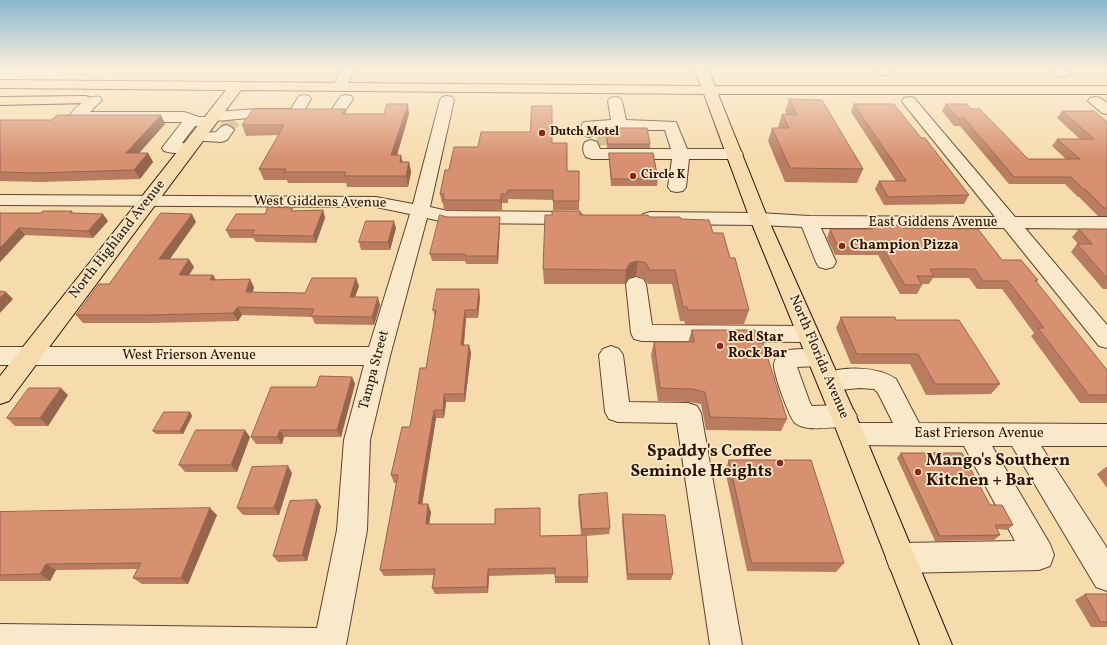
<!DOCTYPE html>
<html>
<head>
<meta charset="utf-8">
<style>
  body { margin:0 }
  canvas { display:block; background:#f6dcad }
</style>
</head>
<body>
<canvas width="1107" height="645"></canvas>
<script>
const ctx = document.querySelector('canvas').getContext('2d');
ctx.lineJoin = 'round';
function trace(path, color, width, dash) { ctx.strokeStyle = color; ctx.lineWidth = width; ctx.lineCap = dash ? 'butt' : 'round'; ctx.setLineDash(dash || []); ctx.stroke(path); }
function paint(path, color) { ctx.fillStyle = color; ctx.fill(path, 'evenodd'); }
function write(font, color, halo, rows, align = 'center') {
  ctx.font = font + ' Vollkorn,serif'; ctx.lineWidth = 3.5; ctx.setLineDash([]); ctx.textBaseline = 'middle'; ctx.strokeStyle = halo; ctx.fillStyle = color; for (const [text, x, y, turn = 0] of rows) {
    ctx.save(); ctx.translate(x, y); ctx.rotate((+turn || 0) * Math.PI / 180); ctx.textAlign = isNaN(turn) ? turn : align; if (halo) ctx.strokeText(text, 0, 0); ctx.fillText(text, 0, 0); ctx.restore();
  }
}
const minorTunnel = new Path2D(`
  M226,130l7,-10
  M603,132l2,13`);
const minor = new Path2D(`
  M342,68h13l-10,22 -5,1 -5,-1 -2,-3z
  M876,68h13l3,4 -2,3h-10z
  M1050,68h15l5,5 -2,3c-8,2 -14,-1 -18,-8z
  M304,95l5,1 2,3 -10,17 -42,1 -43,4 -2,4 -19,1 -13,17 13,2 2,3 -2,3c-10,3 -21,3 -31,0l-2,-3 20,-26h-106l-5,-2 -3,-3c7,-9 21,-23 32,-20l2,3 -12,12h94l15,5h7l2,-3 5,-2 46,-3h32l8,-13z
  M346,95l5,1 2,3 -11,16 -5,1 -5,-1 -2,-3 11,-16z
  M447,96l5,1 2,3 -24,107 18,4 126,1 7,2 2,4 -2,4 -7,2 -126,-1 -21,-5 -37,138 -20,84 -3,90 -21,115h-346v-21l317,4 20,-98 7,-90 20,-75h-364v-18h369l41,-133 -34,-7 -376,-2v-10l376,2 37,7 27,-104 2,-3z
  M615,97l5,1 2,3 4,19 50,2 11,27h48l6,2 2,3 -2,3 -6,2h-46l-3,28 -3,4 -6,1 -6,-1 -3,-4 4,-28h-80l-6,-2c-3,-4 -4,-10 -1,-15l6,-2 6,2 3,7h71l-6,-19h-68l-3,5 -5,2 -5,-2c-4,-4 -4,-9 0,-13l27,-2 -3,-19 2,-3z
  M909,97l5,1 101,119h92v12l-82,-1 82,97v23l-8,-2 -95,-118h-183l15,34 -3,5 -7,2 -7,-2 -3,-5 -14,-35 -43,-2 -109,-1 -7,-2 -2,-4 2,-4 7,-2 109,1 50,3 186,1 -91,-113 -2,-3 2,-3z
  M1095,97l5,1 7,5v11l-5,-1 -14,-12 2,-3z
  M226,125l5,2 3,3 -7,10 -6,2 -30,-2 -2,-3 2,-3 25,-2 5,-5z
  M636,277l7,2 3,5 6,41 156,1 8,2 3,6 -3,6 -8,2 -166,-1 -8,-2 -3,-6 -5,-49 3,-5z
  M611,346l8,3 4,6 6,47 59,1 9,3 4,7 41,232h-32l-33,-222 -59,-1 -9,-3 -4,-7 -6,-57 4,-6z
  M818,348l8,3 4,6 -4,6 -8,3 -21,1 13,36 2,3 32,-1 9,4 4,7 -4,7h40l-15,-30 -4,-4 -14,-1 -31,3 -8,-3 -4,-7 4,-7c22,-7 54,-9 75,5l23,44 188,1v22h-66l66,102v43l-11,-4 -84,-141h-20l58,98 4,11 -4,11 -11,4 -138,3 -11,-4 -4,-11 4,-11 11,-4 114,-2 -51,-95 -113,-1 -9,-3 -4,-8 4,-7c-13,0 -36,5 -47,-4 -6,-6 -20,-46 -21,-56 -1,-5 3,-10 5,-14l8,-3z`);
const major = new Path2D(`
  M694,68h14l7,18h392v8h-389l50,125 96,215 88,211h-32l-82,-211 -88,-215 -46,-125 -463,-4 -232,311 -9,3v-28l226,-286 -226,-2v-8l701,6z
  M85,96l5,1 2,3 -2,3 -90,2v-8z`);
const wall = new Path2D(`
  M789,99l74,70 -6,14 -72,-1 -17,-41 4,-13h6l4,-14h5l-2,-2z
  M854,104l67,34 48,57 -5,9 -80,1 -9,-16 4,-8h17l-45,-69z
  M946,104l25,5 57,50h38l-14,-13 5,-7h23l-23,-21 5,-7 45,11v94h-9l-19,-19h-1l-13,-13h-56l-49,-58h-6l-12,-15z
  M346,114h63l-12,41 6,7h6l2,10 -3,15h-61l-1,-4h-58l-1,-3h-23l-5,-11 20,-34 -33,1 -4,-11z
  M161,115l4,9 -26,29h9l5,9 -13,17 -99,3 -41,-1v-61h51z
  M606,128l44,16v4h-43l-1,-16z
  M552,143l15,28 12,30v9h-26v-10l-45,-1v4h-6v7h-54l-4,-1 -1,-6h-1l-2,-9 9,-24 29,-23z
  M609,153l49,26 -1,7h-46l-2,-26z
  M323,210l2,8 -9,25 -60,-1 -3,-4h-23l-4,-8 39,-16 29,-3z
  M72,211l1,2 35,8 -15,17 -68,-3 -25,27v-50l1,1h40z
  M580,215l101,4 32,14 17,25 19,52 -5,14h-59l-1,-3h-4l-8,-37h-24l-5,-6 -7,-2 -7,2 -4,6h-81l-1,-15z
  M447,217l53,8 -2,39h-32l-1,-3h-33l-2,-7z
  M196,222l-26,37 24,8 -5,8h24l3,5 38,7 -1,5 52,1 54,-7 -4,11 25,8 -6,20 -59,-1 -3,-7 -70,-2 -4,6 -86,2h-69l-7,-8 33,-31z
  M869,225l34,3 99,32 36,20 -2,3 71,87v33h-27l-49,-67 3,-3 -32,-44h-25l-8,-11h-36l-4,6h-7v1l-5,9h-17l-22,-39h-43l-8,-17 3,-9h37z
  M396,228l-6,22h-29l-2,-8z
  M1079,229h28v60h-4l-32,-37 6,-8h1l-6,-7z
  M480,297l-2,21h-12l-2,27h5l2,8 -6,49h-19l-2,16h-8l-14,86 9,8 -2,12 111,12 41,-1 -3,-34 1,-6 31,33 -1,6 -23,2 2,41v6h-33v-9l-66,2 -1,17 -53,1 -3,-6 2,-13 -50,1 -4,-6 16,-87h-2l-3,-8 19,-48 16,-59 9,-50 -2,-8z
  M841,317l55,3 104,64 -9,10 -65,1 -16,-31h-59l-15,-36z
  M692,330l67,13 28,76 -6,12 -75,-1 -5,-26 -13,-2 -30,-1 -7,-46 3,-13h34z
  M352,377l3,7 -14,53h-57l-2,7h-26l-5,-7 65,-50z
  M68,395l-20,31h-33l-8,-8z
  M190,412l2,4 -9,18h-27l-3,-3z
  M250,437l-13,35h-52l-6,-7z
  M901,453l89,52 23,20 -6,5 -10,-1 3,6 -6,5 -59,1 -38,-83z
  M729,460l115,103 -8,9 -89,-1 -22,-101z
  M1106,467h1v21l-10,-14z
  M292,473l-13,42h-36l-6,-7z
  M321,506l-14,55 -29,1 -5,-6z
  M0,512l217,3 -29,69h-46l-9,-6 4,-9 -81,1 -6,11h-50z
  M623,514l50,60 -2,6h-44l-5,-59z
  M1085,594h22v33h-16l-16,-27z`);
const shadedWall = new Path2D(`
  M408,104l1,10 -15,51 -3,-10z
  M345,109l2,10 -5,-5z
  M161,115l4,9 -34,38 -5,-9z
  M148,153l5,9 -13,17 -6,-9z
  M401,155l2,10 -3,-3z
  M409,162l2,10 -3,15 -2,-11z
  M501,194l1,9v7l-1,-10z
  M323,210l2,8 -9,25 -3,-7z
  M103,214l5,7 -15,17 -5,-7z
  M192,214l4,8 -32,45 -5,-8z
  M500,217v8l-2,39 -1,-8z
  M394,221l2,7 -6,22 -2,-8z
  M19,228l6,7 -25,27v-14z
  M189,259l5,8 -10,16 -5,-8z
  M638,261l-2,15 -7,2 -4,6 1,-14 4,-7z
  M213,275l4,8 -7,-3z
  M356,278l3,8 -7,19 -2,-8z
  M250,279l4,8 -4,13 -4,-8z
  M479,289l1,8 -2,21 -1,-8z
  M6,292l7,7 -13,14v-15z
  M378,297l2,8 -6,20 -2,-8z
  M238,307l4,8 -4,6 -5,-8z
  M465,310l1,8 -3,35 -2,-8z
  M469,345l2,8 -6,49 -1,-8z
  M352,377l3,7 -14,53 -4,-7z
  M61,388l7,7 -20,31 -8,-8z
  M444,394l2,8 -2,16 -1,-8z
  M434,410l2,8 -15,94 -3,-8z
  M190,412l2,4 -9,18 -3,-3z
  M245,430l5,7 -13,35 -6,-7z
  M280,430l4,7 -2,7 -5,-7z
  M288,466l4,7 -13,42 -5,-7z
  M317,500l4,6 -14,55 -5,-6z
  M428,504l3,8 -3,19 -2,-7z
  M210,508l7,7 -29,69 -7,-6z
  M46,564l10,6 -6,11 -10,-7z
  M488,569l1,7 -1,17 -1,-6z`);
const building = new Path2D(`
  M789,99l33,1 41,69 -73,-1 -18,-40h17l-7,-14 15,1z
  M387,104h21l-17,51h10l-1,7h9l-3,14h-62l2,-4h-62l2,-3h-27l25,-44h-42l11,-16h92l-3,5h42z
  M854,104h40l27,34h4l44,57 -81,2 -9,-16h27z
  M946,104h21l4,5h9l48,50h52l-23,-20h37l-32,-28h32l13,11v86h-3l-19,-19h-2l-12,-12h-57l-50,-59h-6z
  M532,106h20v37h15v28h12v30h-26v-11h-45l-1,4h-6v6h-54l-4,-1 1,-5h-4l5,-24h4l5,-23h24l3,-15h49z
  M58,115h103l-35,38h22l-14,17 -99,3 -35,-1v-52h51z
  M606,128h41l3,16h-42z
  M609,153h44l5,26h-46z
  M268,207l25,1 -2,3 32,-1 -10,26 -61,-1 3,-5h-29l10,-16h29z
  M43,211h29l-2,2 33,1 -15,17 -69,-3 -19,20v-35h41z
  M552,211h28v4h68l1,2h31l1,2 28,1 4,13h10l7,25h5l14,52h-61l-1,-3h-4l-8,-37h-25l-4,-7 -8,-2 -8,2 -4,7 -83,-1 2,-54h7z
  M161,213l31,1 -33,45h30l-10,16h34l-3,5 40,-1 -4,13 59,1 7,-15h44l-6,19h28l-6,20 -61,-1 3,-7 -76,-2 -5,6 -86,2h-71l23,-31h10z
  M440,215l7,2h53l-3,39h-32v-2h-35z
  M366,221h28l-6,21h-29z
  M869,225h32l2,3 75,1 24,31h19l17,20h-3l72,90v25h-18l-51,-67h6l-36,-47h-25l-8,-12h-45l4,7h-17l5,9h-17l-23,-38h-44l-8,-18h42z
  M1079,229h28v49l-30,-34h15z
  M437,289h42l-2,21h-12l-4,35h8l-5,49h-20l-1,16h-9l-16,94h10l-2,20h69v-15l45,-1v28l46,-1 2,42h-33v-9l-67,1 -1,18 -55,1 3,-19 -55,1 18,-95h-7l11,-48h8l10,-59h6l10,-58h-3z
  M0,291l6,1 -6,6z
  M841,317h54l1,3h63l41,64h-65l-17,-30h-61z
  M692,330h63l4,13h4l24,76 -77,-2 -5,-25 -13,-3 -32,-1 -6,-46h40z
  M320,376l32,1 -15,53h-57l-3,7h-26l20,-50h45z
  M29,388h32l-21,30h-33z
  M164,412h26l-10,19h-27z
  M196,430h49l-14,35h-52z
  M901,453h61l28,52h12l11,20h-18l5,10 -60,1z
  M729,460h82l33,103h-92z
  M288,466l-14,42h-37l15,-41z
  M607,493l3,35 -28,1 -3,-34z
  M317,500l-15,55 -29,1 17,-55z
  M210,508l-29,70h-48l8,-15 -95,1 -6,10 -40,1v-63z
  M623,514l42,1 8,59h-45z
  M1085,594h22v28h-6z`);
const markers = [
  [542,133,4,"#8f2418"],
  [633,176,4,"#8f2418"],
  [842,246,4,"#8f2418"],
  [720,346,4,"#8f2418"],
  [780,463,4,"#8f2418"],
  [918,472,4,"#8f2418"]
];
const farPoinames = [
  ["Dutch Motel",550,133],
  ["Circle K",641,176]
];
const streetNames = [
  ["West Giddens Avenue",320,203,1],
  ["East Giddens Avenue",933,223],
  ["North Highland Avenue",118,240,-52],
  ["West Frierson Avenue",189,356],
  ["North Florida Avenue",818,357,67],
  ["Tampa Street",375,370,-75],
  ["East Frierson Avenue",979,434]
];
const poiNames = [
  ["Champion Pizza",850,246],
  ["Red Star",728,338],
  ["Rock Bar",728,354]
];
const nearPoinames = [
  ["Spaddy's Coffee",772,453],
  ["Seminole Heights",772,473],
  ["Mango's Southern",926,462,"left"],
  ["Kitchen + Bar",926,482,"left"]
];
trace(minorTunnel, '#cdb48b', 15, [15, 8]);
trace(minor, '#5d442f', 2);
trace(major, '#2a1205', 2);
paint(minor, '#f9e8ca');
paint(major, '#f6dcad');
paint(wall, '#b97c60');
paint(shadedWall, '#96654e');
paint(building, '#d79070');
trace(building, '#96654e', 1);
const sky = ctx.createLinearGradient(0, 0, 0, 159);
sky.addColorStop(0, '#8ab6d2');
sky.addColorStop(0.43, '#fbefda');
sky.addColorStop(1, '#fbefda00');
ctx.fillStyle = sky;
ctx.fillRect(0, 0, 1107, 159);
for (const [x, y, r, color] of markers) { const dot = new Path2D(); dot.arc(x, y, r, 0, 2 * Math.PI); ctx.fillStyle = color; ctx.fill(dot); trace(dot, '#f9e8ca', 1.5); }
write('bold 12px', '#2a1205', '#f9e8ca', farPoinames, 'left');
write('14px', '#2a1205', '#f9e8ca', streetNames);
write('bold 14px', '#2a1205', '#f9e8ca', poiNames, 'left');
write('bold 17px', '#2a1205', '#f9e8ca', nearPoinames, 'right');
</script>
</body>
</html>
